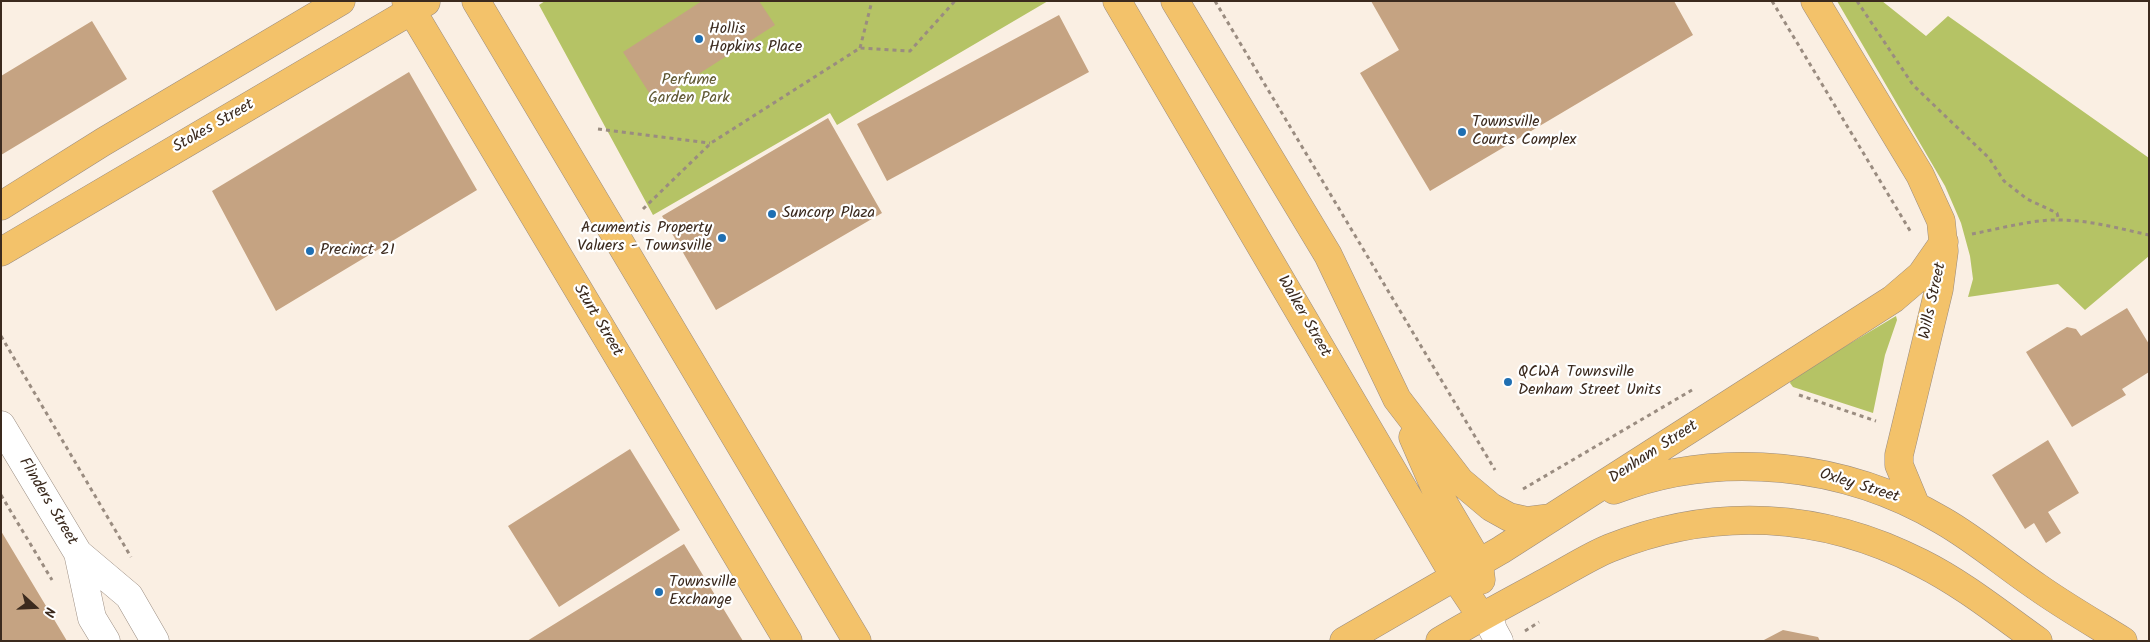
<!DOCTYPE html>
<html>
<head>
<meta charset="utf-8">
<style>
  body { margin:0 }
  #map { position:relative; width:2150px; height:642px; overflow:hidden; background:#faefe3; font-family:Kalam,sans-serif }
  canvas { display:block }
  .frame { position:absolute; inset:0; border:2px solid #3b2a1e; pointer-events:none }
  .north { position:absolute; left:10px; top:582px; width:50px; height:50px; -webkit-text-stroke:4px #fff; paint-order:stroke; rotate:110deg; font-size:14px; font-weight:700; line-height:20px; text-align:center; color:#3b2a1e }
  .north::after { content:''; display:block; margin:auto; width:18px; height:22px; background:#3b2a1e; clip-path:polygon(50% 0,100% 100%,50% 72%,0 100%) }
</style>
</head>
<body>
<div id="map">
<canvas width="2150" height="642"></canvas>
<div class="frame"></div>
<div class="north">N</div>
</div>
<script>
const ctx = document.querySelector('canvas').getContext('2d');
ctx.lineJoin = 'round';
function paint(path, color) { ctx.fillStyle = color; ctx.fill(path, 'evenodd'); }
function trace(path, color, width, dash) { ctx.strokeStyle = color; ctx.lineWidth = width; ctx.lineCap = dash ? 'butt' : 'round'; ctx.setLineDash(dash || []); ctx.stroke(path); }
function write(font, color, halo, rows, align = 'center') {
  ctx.font = font + ' Kalam,sans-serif'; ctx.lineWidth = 4.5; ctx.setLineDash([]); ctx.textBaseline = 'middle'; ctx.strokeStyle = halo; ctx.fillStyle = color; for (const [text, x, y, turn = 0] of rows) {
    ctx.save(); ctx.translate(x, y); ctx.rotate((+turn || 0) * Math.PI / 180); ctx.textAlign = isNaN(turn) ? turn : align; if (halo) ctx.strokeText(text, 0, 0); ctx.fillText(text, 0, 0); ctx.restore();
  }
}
const green = new Path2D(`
  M545,1h503l-211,124 -7,-12 -177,102 -114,-210z
  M1837,1h45l44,35 22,-20 201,142v98l-64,54 -27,-26 -90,13 5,-18 -3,-23 -9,-33 -16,-37z
  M1896,316l1,4 -12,35 -12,58 -80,-26 -3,-4 2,-5z`);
const building = new Path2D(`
  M702,1h57l16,24 -120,77 -32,-50z
  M1371,1h303l19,34 -263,156 -70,-118 39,-23z
  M1059,15l30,57 -202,109 -30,-57z
  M92,21l35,58 -126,76v-79z
  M409,72l68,118 -201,121 -64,-120z
  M828,118l54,95 -166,97 -54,-94z
  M2127,308l22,36v28l-27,17 4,6 -54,32 -46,-75 41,-25 9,2 5,7z
  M2048,440l31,53 -31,19 13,21 -15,10 -12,-20 -9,6 -33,-54z
  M630,449l50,81 -121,77 -51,-81z
  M1,531l66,110h-66z
  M684,544l59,97h-216z
  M1783,630l35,7 2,4h-58z`);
const path = new Path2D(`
  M1215,1l280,469
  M1772,1l140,233
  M1857,1l56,84 76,73 15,23 23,18 30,14 2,8
  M860,48l12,-47
  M598,129l112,14
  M643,209l68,-66 149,-95 50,3 45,-50
  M1972,234c26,-5 54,-13 81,-14 32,-1 64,8 96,15
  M1,336l130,221
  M1799,395l77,26
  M1523,489l169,-99
  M1,495l51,85
  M1525,631l14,-9`);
const minor = new Path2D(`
  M1,425l77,128 14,65 14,23
  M78,553l51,43 26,45
  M1488,614l5,16 6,11`);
const major = new Path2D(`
  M406,1l382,640
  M476,1l381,640
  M1117,1l338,576 26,39
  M1175,1l153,254 69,144 63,82 31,26 18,10 18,4 24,-3
  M1815,1l105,174 21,46 3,30 -5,38 -40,166v10l17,41
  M1,206l102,-64 238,-141
  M1,252l425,-250
  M1413,437l23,53 43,73 2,17
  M1614,490c106,-41 232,-27 329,31 33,19 62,44 93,65 28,20 58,37 87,55
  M1344,641l157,-91 392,-251 28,-24 23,-33
  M1440,641c35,-21 71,-40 106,-59 21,-11 42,-25 64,-34 104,-42 212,-36 311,15 42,21 79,51 117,78`);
const markers = [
  [699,39,5,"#1f6fb2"],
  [1462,132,5,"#1f6fb2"],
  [772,214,5,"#1f6fb2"],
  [722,238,5,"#1f6fb2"],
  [310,251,5,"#1f6fb2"],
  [1508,382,5,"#1f6fb2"],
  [659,592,5,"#1f6fb2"]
];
const poiNames = [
  ["Hollis",709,30],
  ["Hopkins Place",709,48],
  ["Townsville",1472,123],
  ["Courts Complex",1472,141],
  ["Suncorp Plaza",782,214],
  ["Acumentis Property",712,229,"right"],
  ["Valuers - Townsville",712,247,"right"],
  ["Precinct 21",320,251],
  ["QCWA Townsville",1518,373],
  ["Denham Street Units",1518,391],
  ["Townsville",669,583],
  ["Exchange",669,601]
];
const parkNames = [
  ["Perfume",689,81],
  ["Garden Park",689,99]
];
const streetNames = [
  ["Stokes Street",214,127,-30],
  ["Wills Street",1934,301,-78],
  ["Walker Street",1303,317,60],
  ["Sturt Street",597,321,59],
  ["Denham Street",1654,453,-33],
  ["Oxley Street",1859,487,17],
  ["Flinders Street",47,502,59]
];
paint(green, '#b5c365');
paint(building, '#c5a382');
trace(minor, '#9a8c80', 29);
trace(major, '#9a8c80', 29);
trace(path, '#9a8c80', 3, [4, 4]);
trace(minor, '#fff', 28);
trace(major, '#f3c26a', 28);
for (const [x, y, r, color] of markers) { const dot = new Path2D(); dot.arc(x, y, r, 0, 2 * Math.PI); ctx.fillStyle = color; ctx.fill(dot); trace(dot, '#fff', 2); }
write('16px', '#3b2a1e', '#fff', poiNames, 'left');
write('16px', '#605833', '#fff', parkNames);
write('16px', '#3b2a1e', '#fff', streetNames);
</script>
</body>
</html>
